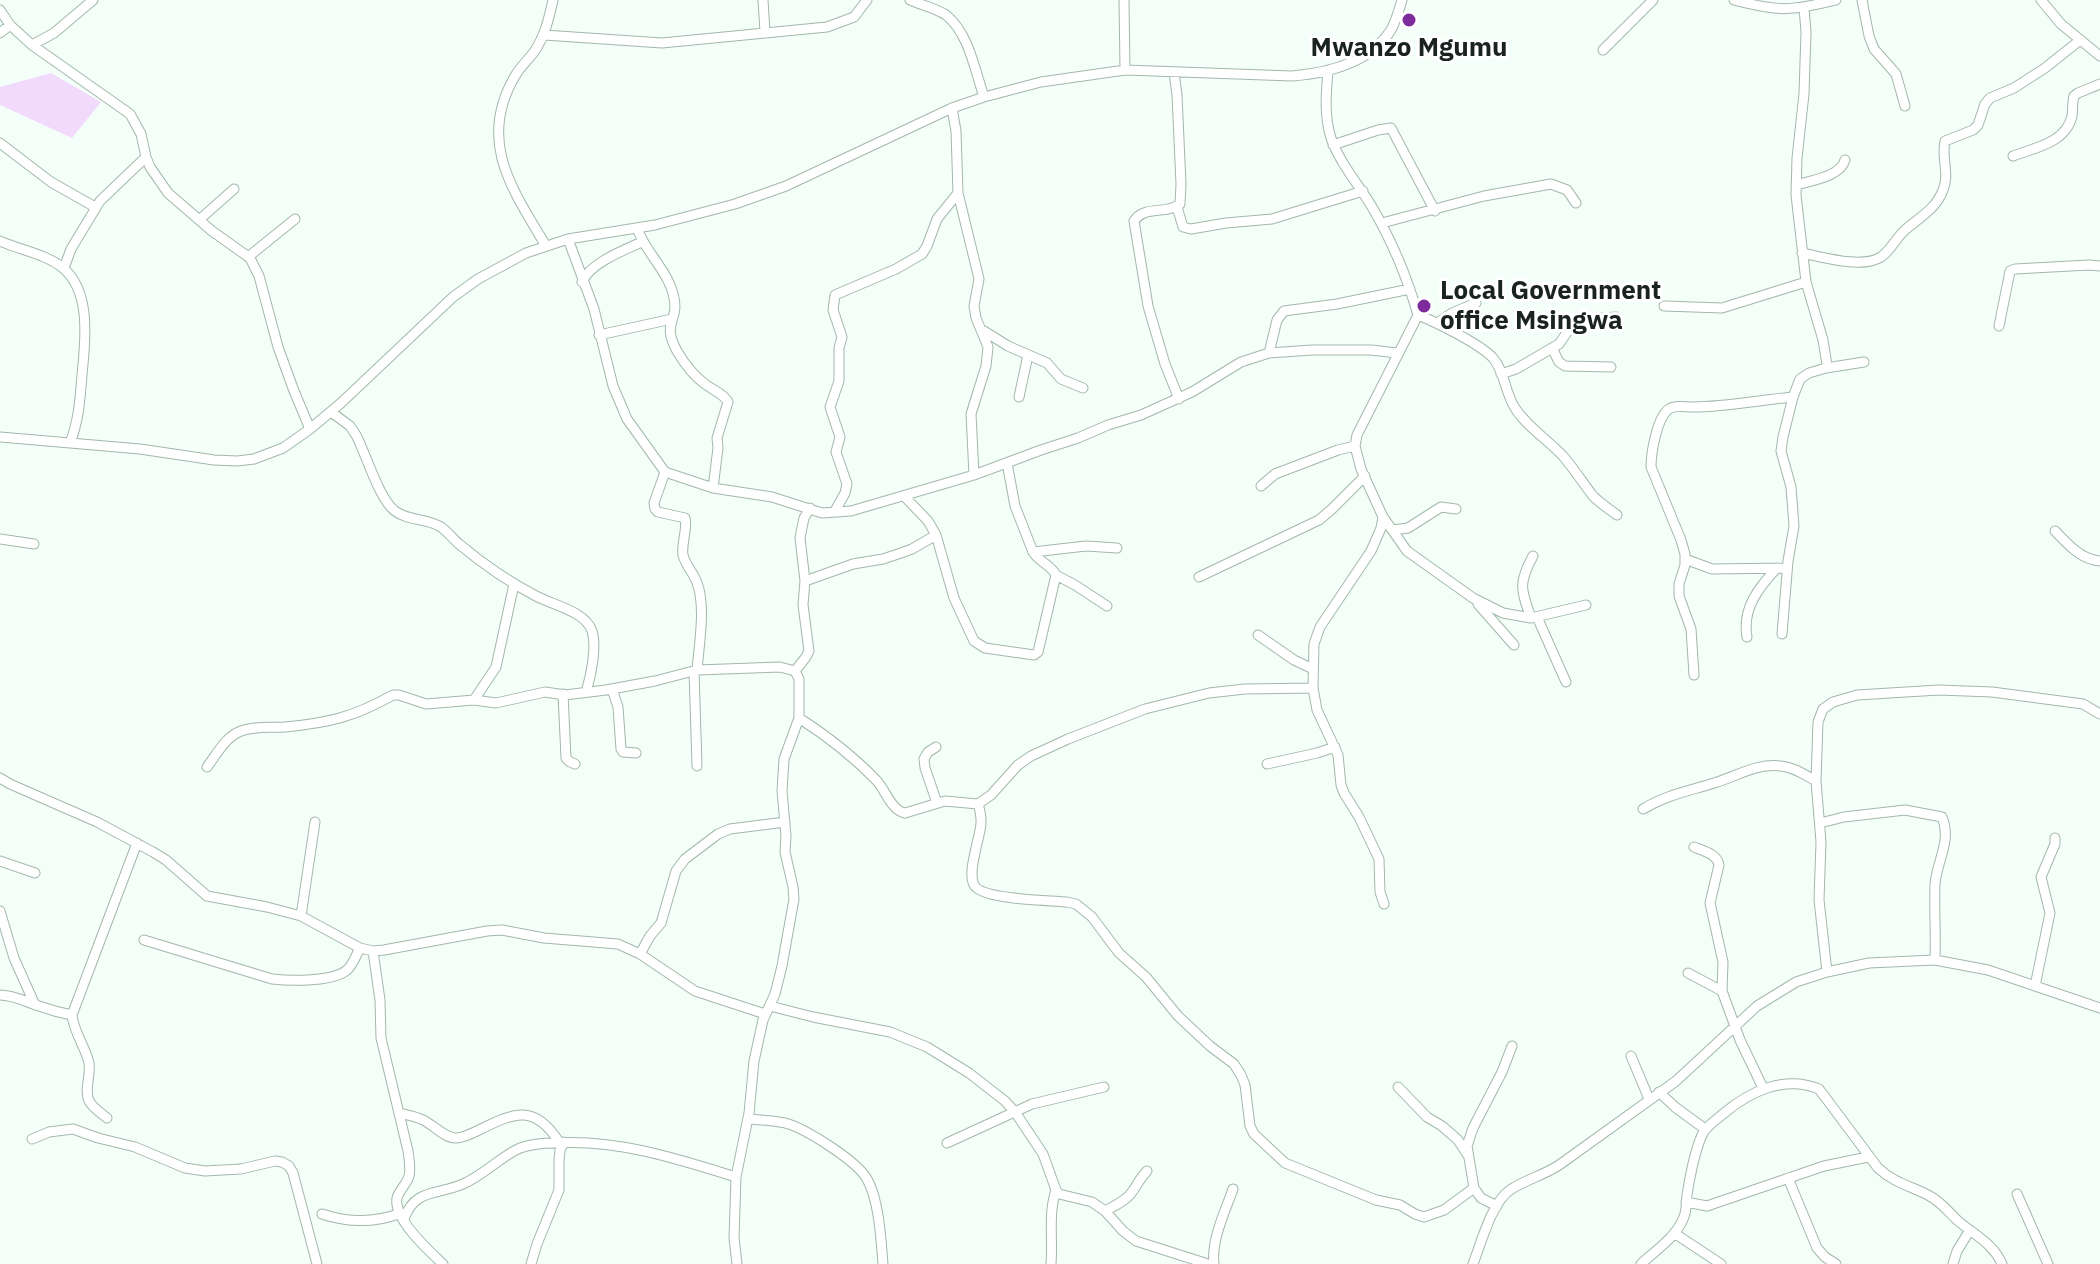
<!DOCTYPE html>
<html>
<head>
<meta charset="utf-8">
<style>
  body { margin:0 }
  canvas { display:block; background:#f5fff9 }
</style>
</head>
<body>
<canvas width="2100" height="1264"></canvas>
<script>
const ctx = document.querySelector('canvas').getContext('2d');
ctx.lineJoin = 'round';
function paint(path, color) { ctx.fillStyle = color; ctx.fill(path, 'evenodd'); }
function trace(path, color, width, dash) { ctx.strokeStyle = color; ctx.lineWidth = width; ctx.lineCap = dash ? 'butt' : 'round'; ctx.setLineDash(dash || []); ctx.stroke(path); }
function write(font, color, halo, rows, align = 'center') {
  ctx.font = font + ' "IBM Plex Sans",sans-serif'; ctx.lineWidth = 6; ctx.setLineDash([]); ctx.textBaseline = 'middle'; ctx.strokeStyle = halo; ctx.fillStyle = color; for (const [text, x, y, turn = 0] of rows) {
    ctx.save(); ctx.translate(x, y); ctx.rotate((+turn || 0) * Math.PI / 180); ctx.textAlign = isNaN(turn) ? turn : align; if (halo) ctx.strokeText(text, 0, 0); ctx.fillText(text, 0, 0); ctx.restore();
  }
}
const green = new Path2D(`
  M51,73l50,29 -29,36 -72,-33v-18z`);
const minor = new Path2D(`
  M763,0l2,32
  M910,0c11,5 25,8 36,15 23,18 29,56 38,82
  M1124,0l1,70
  M1734,0c44,12 58,11 102,0
  M1862,0l7,36 5,13 22,25 9,32
  M2041,0l20,24 39,32
  M0,10l10,15 22,20 98,69 11,20 5,23 4,10 18,26 44,38 38,27 9,18 19,71 16,44 16,38
  M0,33l10,-8
  M544,35l118,8 165,-16 27,-10 13,-17
  M32,45l22,-12 39,-33
  M1603,50l50,-50
  M1328,71c-2,22 -4,45 3,67 8,24 28,47 41,69 20,34 35,70 46,108l-61,120 -2,11 6,23 22,48 24,34 66,47 30,15 28,5 55,-13
  M1174,72l3,23 4,89 -1,20c-14,11 -36,1 -46,17l14,85 17,58 14,35
  M952,108l4,23 2,62 21,86 -5,27 2,12 12,29 -2,19 -15,48 3,61
  M0,143l51,39 44,25
  M1333,145l45,-15 13,-2 44,83
  M2013,156c21,-8 53,-13 59,-40 1,-6 0,-13 2,-20l4,-3 22,-9
  M1796,185c16,-5 44,-8 49,-25
  M1177,207l6,20 8,2 35,-6 46,-4 91,-28
  M199,220l35,-31
  M1382,223l102,-27 67,-12 16,6 9,13
  M637,228c9,26 32,43 37,70 5,24 -13,24 3,53 7,12 17,25 28,33 9,7 18,9 23,18l-11,36 1,10 -5,40
  M568,239l26,70 19,77 14,33 38,53 -11,31 1,6 3,3 27,6c3,12 -4,24 -2,37 2,10 11,18 14,28 9,23 2,62 0,87
  M0,241c20,9 46,13 63,27 29,24 22,75 19,107 -2,24 -3,45 -12,68
  M546,246c-34,-57 -69,-105 -31,-170 5,-9 13,-16 19,-24 11,-16 15,-34 19,-52
  M1802,253c21,4 60,16 79,4 10,-7 15,-19 24,-27 15,-13 31,-21 38,-40 7,-16 -2,-32 2,-49l28,-11 5,-5 7,-21 5,-6 24,-10 31,-20 34,-27
  M248,257l47,-38
  M64,268l7,-19 29,-48 46,-44
  M582,282c8,-19 42,-32 60,-40
  M1664,306l58,2 84,-26
  M1418,315c18,7 62,29 75,43 12,14 12,35 22,50 12,19 33,32 48,48 11,13 20,27 30,40 7,7 16,13 24,19
  M1437,323l15,-10 24,-10
  M1999,326l11,-55 5,-2 74,-4 11,1
  M984,331l24,15 39,17 14,16 22,9
  M599,335l73,-16
  M1552,348l7,14 6,4 46,1
  M1269,353l8,-33 7,-9 53,-7 73,-15
  M1826,368l38,-6
  M1501,374l15,-5 43,-25 13,-19 28,-7 16,-1
  M1019,397l9,-42
  M331,412l19,14 6,9c10,19 23,64 39,76 13,10 32,7 46,16 7,5 12,12 18,17 24,20 50,38 77,52 17,9 49,15 56,35 5,16 -1,45 -6,61
  M0,437l140,12 74,11 23,1 17,-2 29,-11 27,-19 31,-26 112,-106 25,-18 48,-26 42,-14 87,-14 80,-21 51,-18 166,-78 32,-11 57,-15 84,-12 167,6c36,-3 78,-13 99,-46 5,-9 8,-20 11,-30
  M665,472l48,16 59,9 50,16 29,-2 123,-36 67,-25 37,-12 30,-13 33,-10 51,-23 49,-30 28,-9 43,-3h59l26,3
  M1261,486l14,-12 63,-24 17,-4
  M904,496l24,25 8,14 18,63 20,43 11,7 49,7 4,-3 18,-77c-5,-10 -17,-13 -23,-23l-18,-46 -8,-43
  M835,511l10,-18 2,-9 -11,-32 4,-15 -10,-30 9,-26v-33l3,-11 -9,-27 2,-15 61,-26 26,-15 5,-8 10,-27 21,-26
  M1383,517l-2,11 -10,23 -51,76 -6,17 -1,44 4,22 21,45 3,30 3,8 15,24 20,42 1,33 4,12
  M1393,530l15,-2 33,-21 15,2
  M2055,531c14,14 25,28 45,30
  M0,539l34,5
  M1033,552l53,-6 31,2
  M1685,559l27,10 75,-1
  M1056,575l19,10 32,21
  M1199,577l120,-57 13,-11 33,-33
  M805,581l48,-17 30,-5 15,-5 14,-5 24,-14
  M1478,604l36,41
  M1537,617l29,65
  M1531,618c-10,-28 -13,-35 2,-62
  M1782,634l6,-73 6,-35 -3,-39 -10,-36 2,-14 10,-40 7,-18 9,-6 17,-5 1,-3 -4,-25 -17,-58 -10,-87 1,-37 7,-64 2,-62 -2,-24
  M1258,635l36,25 19,9
  M1747,637c-5,-28 11,-49 30,-69
  M694,671l3,95
  M795,671l11,-14 3,-6 -6,-46 2,-24 -5,-43 4,-20 6,-10
  M1694,675l-3,-46 -12,-33v-12l6,-19v-11l-4,-14 -30,-73c0,-14 6,-50 18,-58 6,-4 16,-2 24,-2 33,0 67,-7 100,-10
  M612,689l6,18 3,42 2,3 13,1
  M563,694l3,64 4,4 5,2
  M474,700l22,-33 18,-83
  M799,718c28,18 55,39 78,63 9,10 14,29 28,32l40,-12 33,3 13,-9 27,-30 13,-9 37,-17 77,-30 64,-16 36,-4 68,-1
  M936,747l-8,5 -4,7 1,9 12,35
  M1267,764l50,-11 18,-6
  M207,767c10,-13 18,-30 34,-36 13,-5 30,-3 44,-4 43,-4 69,-10 108,-32h6l27,9 48,-4 22,3 49,-11 20,3 41,-5 49,-9 42,-11 83,-3 15,4 4,8v39l-15,41 -2,32 4,45 -1,16 8,35 1,12 -12,67 -7,28 -12,26 -9,41 -5,52 -13,64 -2,61 3,26
  M0,778l10,6 87,38 56,30 13,8 41,36 60,11 34,9 59,32 13,3 11,-1 103,-19 15,-1 42,8 74,6 22,10 55,37 70,23
  M978,804c6,19 2,25 -2,44 -2,10 -7,27 -2,37 8,15 74,15 93,17l9,2 16,13 27,36 27,24 32,39 32,30 24,18 7,11 4,10 5,41 4,8 31,29 91,37 24,5 15,9 9,3 20,-7 30,-22
  M1643,809c23,-14 46,-18 71,-26 24,-7 42,-20 67,-17 13,1 24,9 35,15
  M1820,823l24,-6 61,-7 37,7c10,24 -5,43 -7,67 -1,25 1,50 0,76
  M1694,847c10,4 23,7 25,18l-9,38 13,59 -1,29 18,49 23,48
  M0,861l35,12
  M0,911l14,47 21,47
  M301,916l14,-94
  M144,940l128,39c18,2 61,3 75,-9 6,-5 9,-15 13,-22
  M373,951l7,49 1,38 27,113c1,8 3,17 1,25 -2,8 -10,14 -12,22 -4,21 33,54 46,66
  M640,954l10,-18 11,-13 15,-52 9,-12 33,-25 12,-5 55,-7
  M1827,972l-8,-72 2,-58 -5,-61 2,-59 5,-13 10,-7 24,-7 82,-5 53,2 91,12 17,10
  M1688,973l34,18
  M2035,986l15,-73 -9,-36 14,-33v-6
  M0,995c14,0 26,7 39,11 11,4 22,7 33,9
  M770,1006l43,11 77,15 37,15 42,26 36,28 10,11 28,42 13,36 3,4 33,8 13,9 18,20 13,10 72,23
  M1631,1056l18,43
  M1398,1087l29,30 15,9 16,14 9,14
  M1659,1092l16,15 30,22
  M399,1113c8,2 16,3 24,7 11,5 21,18 33,18 7,0 17,-5 23,-8 36,-18 56,-26 80,12
  M107,1118c-6,-5 -14,-10 -18,-17 -5,-11 2,-26 0,-38 -4,-17 -15,-30 -17,-48l65,-172
  M748,1119c12,1 25,1 37,4 20,5 72,38 82,56 12,21 14,60 16,85
  M32,1139l17,-7 24,-3 25,9 37,9 50,21 20,3 36,-2 34,-8 7,1 7,4 4,7 24,91
  M947,1143l85,-39 72,-17
  M1788,1178l29,70 8,9 11,7
  M2017,1194l31,70
  M1686,1202l21,4 117,-40 44,-9
  M1497,1206l-16,-8 -7,-10 -7,-42 6,-18 29,-56 10,-26
  M1105,1211c9,-5 21,-10 27,-19 6,-8 8,-14 15,-21
  M322,1214c27,9 53,9 79,-1
  M404,1219c11,-31 34,-24 59,-35 21,-9 37,-27 57,-36 11,-4 25,-5 36,-5 61,-4 122,16 180,34
  M1674,1233l47,31
  M531,1264l6,-20 22,-54v-30l1,-10 4,-8
  M1051,1264c2,-25 -3,-50 5,-74
  M1214,1264c-3,-24 11,-52 19,-75
  M1473,1264c8,-21 19,-62 37,-74 16,-11 36,-15 52,-27l114,-82 81,-75 39,-24 31,-10 42,-9 66,-3 53,10 112,38
  M1641,1264c14,-13 35,-27 42,-45 4,-7 3,-16 4,-24 3,-19 7,-42 15,-60 4,-9 14,-15 21,-21 27,-23 62,-39 96,-25l59,79c15,14 32,18 50,27 12,6 20,16 29,25 17,15 36,23 45,44
  M1953,1264l4,-13 13,-21`);
const markers = [
  [1409,20,8,"#7e2c9b"],
  [1424,306,8,"#7e2c9b"]
];
const poiNames = [
  ["Mwanzo Mgumu",1409,48],
  ["Local Government",1440,291,"left"],
  ["office Msingwa",1440,321,"left"]
];
paint(green, '#f2dafd');
trace(minor, '#a1b8aa', 11);
trace(minor, '#fff', 9);
for (const [x, y, r, color] of markers) { const dot = new Path2D(); dot.arc(x, y, r, 0, 2 * Math.PI); ctx.fillStyle = color; ctx.fill(dot); trace(dot, '#fff', 3); }
write('bold 26px', '#1a231e', '#fff', poiNames);
</script>
</body>
</html>
